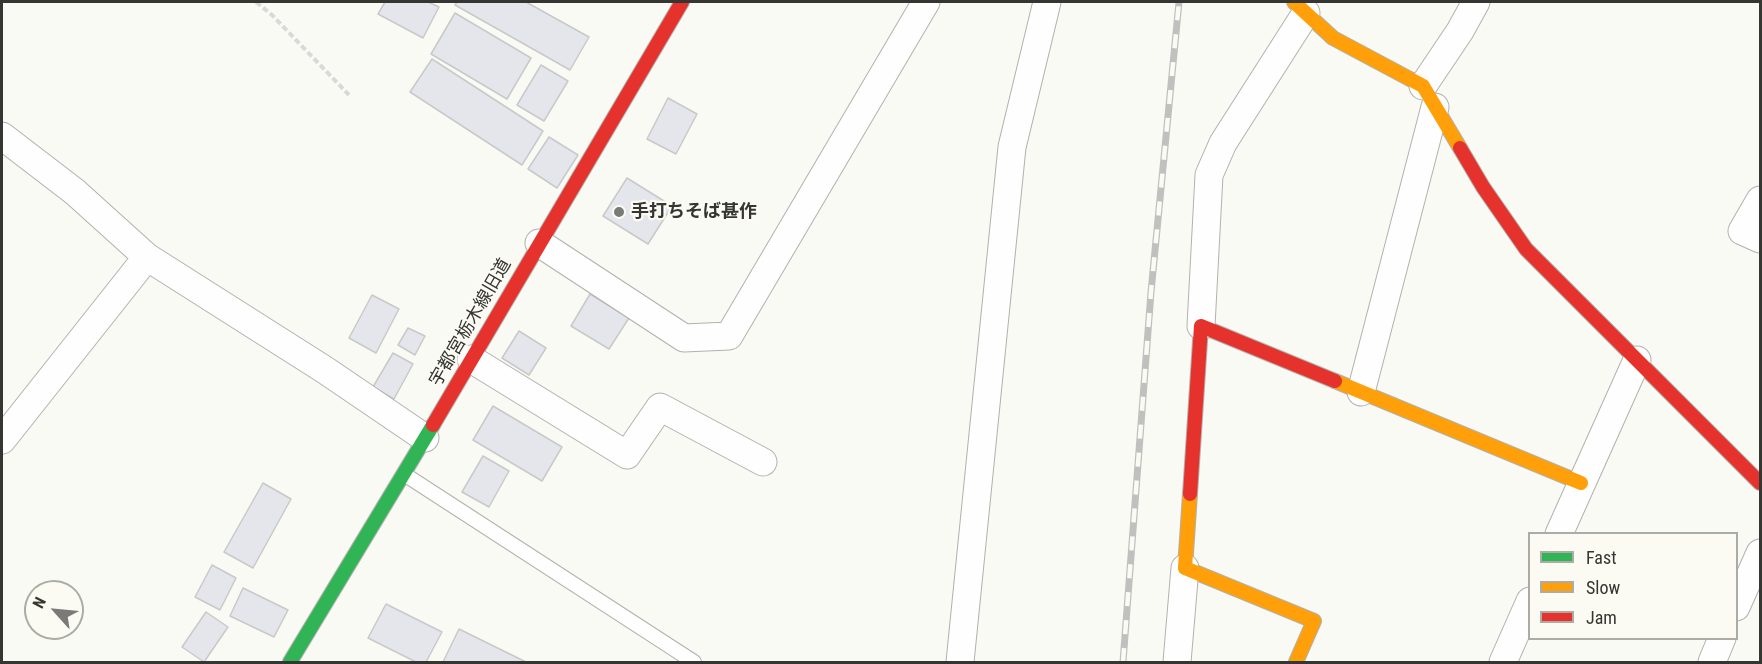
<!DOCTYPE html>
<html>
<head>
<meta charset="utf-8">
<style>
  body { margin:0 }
  #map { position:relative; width:1762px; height:664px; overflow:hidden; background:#fafaf5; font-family:"Roboto Condensed",sans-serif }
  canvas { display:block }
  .frame { position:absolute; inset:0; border:3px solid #353532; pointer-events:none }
  .legend { position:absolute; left:1528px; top:532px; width:210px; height:108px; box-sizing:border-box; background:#fbfbf4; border:2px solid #acaca6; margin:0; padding:8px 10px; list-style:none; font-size:18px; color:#353532 }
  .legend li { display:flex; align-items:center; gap:12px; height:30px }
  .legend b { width:30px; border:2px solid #acaca6 }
  .north { position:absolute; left:24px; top:580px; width:60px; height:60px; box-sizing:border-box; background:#fbfbf4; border:2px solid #acaca6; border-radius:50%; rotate:297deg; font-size:16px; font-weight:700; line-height:24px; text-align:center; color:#353532 }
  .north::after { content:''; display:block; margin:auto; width:21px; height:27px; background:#7a7a76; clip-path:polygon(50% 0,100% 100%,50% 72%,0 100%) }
</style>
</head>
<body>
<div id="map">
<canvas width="1762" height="664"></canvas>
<div class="frame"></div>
<ul class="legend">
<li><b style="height:8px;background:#30b455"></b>Fast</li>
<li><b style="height:8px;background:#ff9f0a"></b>Slow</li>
<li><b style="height:8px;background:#e5322d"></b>Jam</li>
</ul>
<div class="north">N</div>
</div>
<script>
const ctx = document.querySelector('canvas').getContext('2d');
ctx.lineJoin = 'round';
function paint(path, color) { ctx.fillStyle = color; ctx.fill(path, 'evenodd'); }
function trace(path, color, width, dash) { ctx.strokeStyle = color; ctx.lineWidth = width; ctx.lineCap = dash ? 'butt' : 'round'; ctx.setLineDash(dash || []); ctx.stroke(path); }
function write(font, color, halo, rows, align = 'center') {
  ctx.font = font + ' "Roboto Condensed","Noto Sans JP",sans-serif'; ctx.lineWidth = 4.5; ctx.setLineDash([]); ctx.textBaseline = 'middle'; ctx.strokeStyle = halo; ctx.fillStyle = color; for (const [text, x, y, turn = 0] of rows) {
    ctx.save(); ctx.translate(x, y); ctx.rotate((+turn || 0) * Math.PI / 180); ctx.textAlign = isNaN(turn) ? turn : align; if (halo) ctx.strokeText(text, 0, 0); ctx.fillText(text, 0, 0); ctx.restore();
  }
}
const building = new Path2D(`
  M385,2h43l11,5 -16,31 -45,-24z
  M457,2h69l63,35 -19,33 -115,-65z
  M455,13l76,45 -24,41 -76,-45z
  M432,59l111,72 -21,34 -112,-73z
  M541,65l27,16 -24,40 -27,-16z
  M668,98l29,16 -21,40 -29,-15z
  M549,137l29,18 -21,33 -29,-19z
  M627,178l45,28 -24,38 -45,-28z
  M590,294l39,24 -20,31 -38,-23z
  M372,295l27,14 -23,44 -27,-15z
  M408,328l17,8 -10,19 -17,-10z
  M519,331l27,17 -17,27 -27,-17z
  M393,353l20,11 -19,35 -21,-12z
  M493,406l69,41 -20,34 -69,-41z
  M483,456l26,15 -20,36 -27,-15z
  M263,483l28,16 -38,69 -29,-16z
  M212,565l24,13 -16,32 -25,-13z
  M243,588l45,22 -14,27 -44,-21z
  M386,604l56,28 -16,30h-10l-48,-24z
  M206,612l22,15 -24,35 -22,-15z
  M459,629l67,33h-83z`);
const path = new Path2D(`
  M256,2l16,13 77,80`);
const lane = new Path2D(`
  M404,474l290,188`);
const street = new Path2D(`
  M1423,86l37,-55 16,-29
  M2,136l73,56 72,65 178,113 100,68
  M1760,200l-18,31 18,8
  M539,243l145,95 45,-2 197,-334
  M1201,326l8,-151 14,-32 83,-130
  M471,359l156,96 33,-48 103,55
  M1361,392l74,-285
  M2,440l145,-183
  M1559,534l78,-174
  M1736,607l24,-54
  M960,662l52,-515 35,-145
  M1177,662l8,-94
  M1503,662l27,-61
  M1712,662l10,-24`);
const fast = new Path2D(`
  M290,662l143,-237`);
const slow = new Path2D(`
  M1294,2l39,36 90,48 37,62
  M1335,381l246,102
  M1190,494l-5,74 129,53 -18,41`);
const jam = new Path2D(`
  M1460,148l23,39 43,62 234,234
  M433,425l249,-423
  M1190,494l11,-168 134,55`);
const rail = new Path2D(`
  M1123,662l28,-370 28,-290`);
const markers = [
  [619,212,6,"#7a7a76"]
];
const poiNames = [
  ["手打ちそば甚作",631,212]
];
const streetNames = [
  ["宇都宮栃木線旧道",471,323,-60]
];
paint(building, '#e5e6ec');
trace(building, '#c8c9c8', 1.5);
trace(lane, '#b1b1ae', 16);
trace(street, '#b1b1ae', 29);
trace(fast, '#b1b1ae', 16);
trace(slow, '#b1b1ae', 16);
trace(jam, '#b1b1ae', 16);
trace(path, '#d9d9d8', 4, [6, 3]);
trace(lane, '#fefefe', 14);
trace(street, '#fefefe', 27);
trace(fast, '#30b455', 14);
trace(slow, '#ff9f0a', 14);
trace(jam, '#e5322d', 14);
trace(rail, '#c0c0bf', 7);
trace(rail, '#fbfbf4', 4.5, [14]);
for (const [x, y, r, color] of markers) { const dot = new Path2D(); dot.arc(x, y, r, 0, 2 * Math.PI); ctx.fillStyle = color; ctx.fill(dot); trace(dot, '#fbfbf4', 2); }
write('bold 18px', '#353532', '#fbfbf4', poiNames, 'left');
write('18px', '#353532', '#fbfbf4', streetNames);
</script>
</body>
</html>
